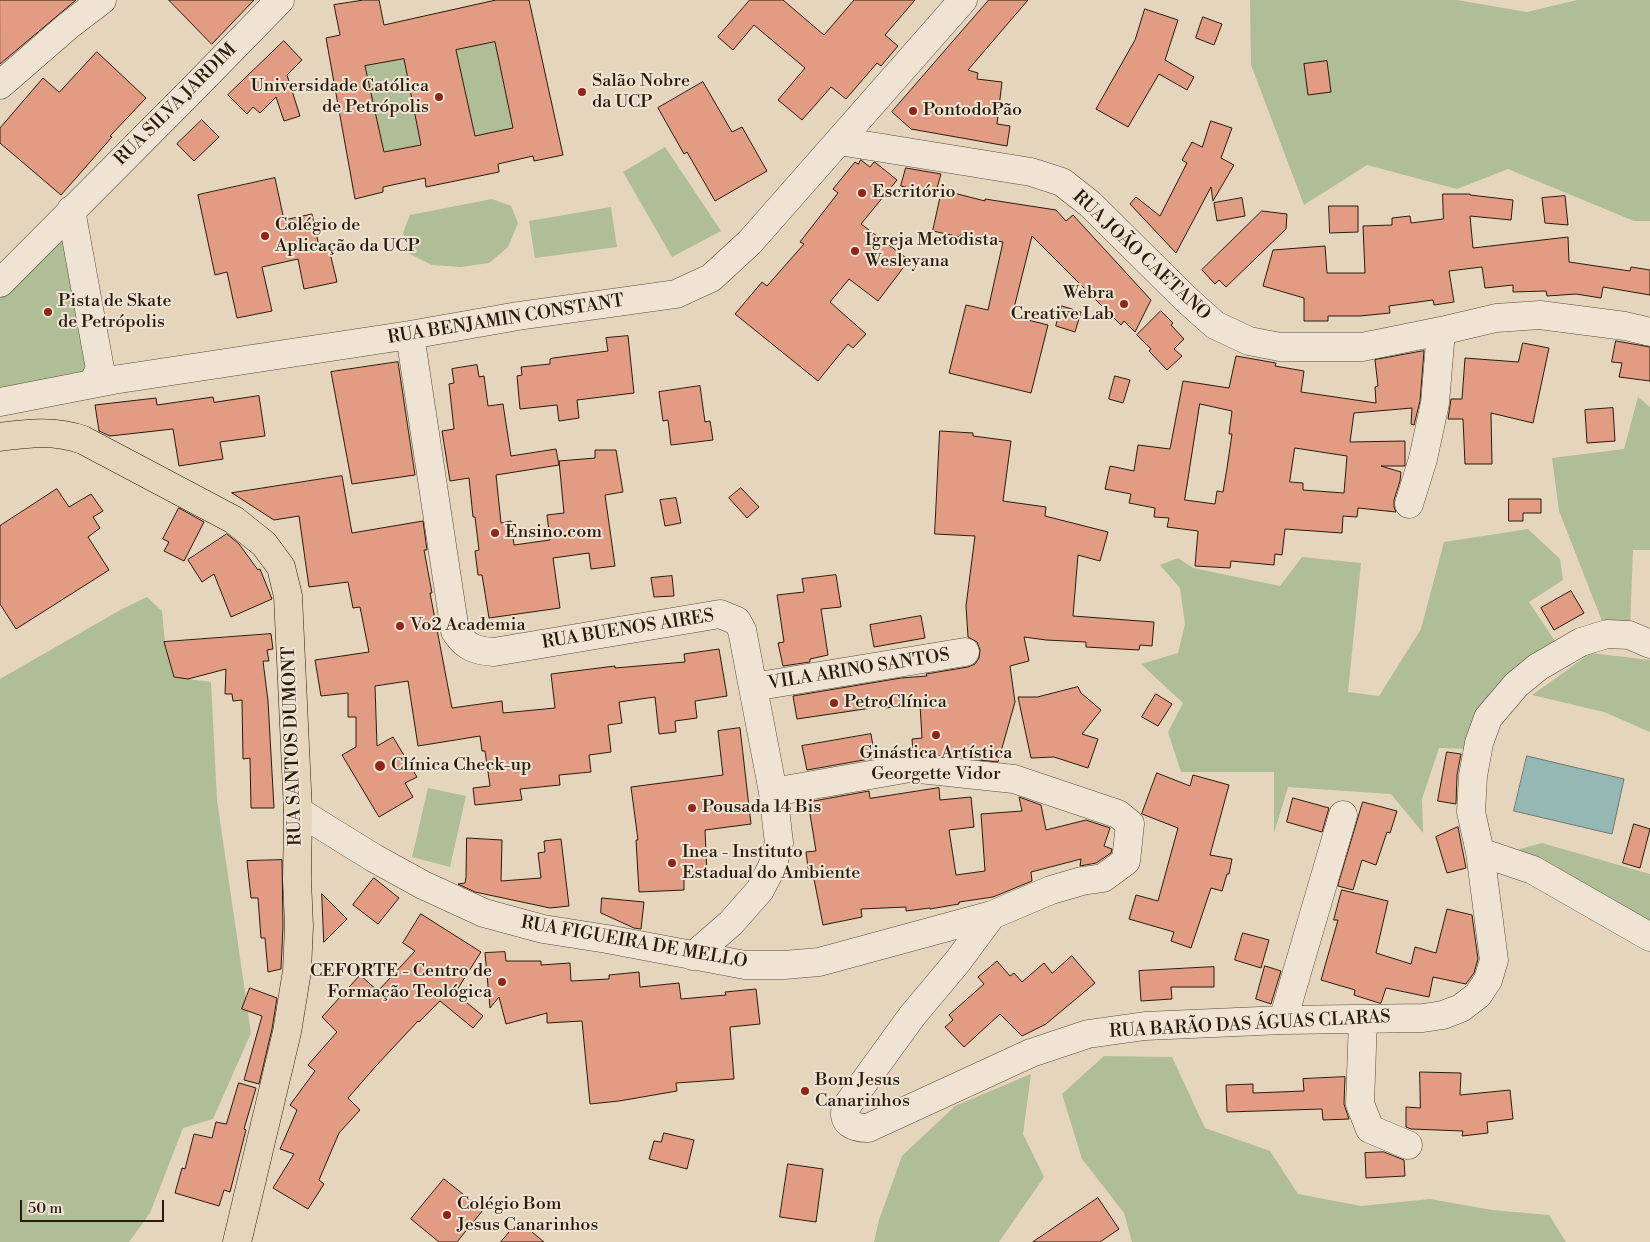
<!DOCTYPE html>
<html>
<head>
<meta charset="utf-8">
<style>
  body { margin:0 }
  #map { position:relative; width:1650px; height:1242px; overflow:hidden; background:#e6d5bd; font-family:"Libre Bodoni",serif }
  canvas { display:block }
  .scale { position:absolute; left:20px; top:1200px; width:144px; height:22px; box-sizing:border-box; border:2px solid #2a1b0b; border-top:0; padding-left:6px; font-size:15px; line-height:18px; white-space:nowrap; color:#2a1b0b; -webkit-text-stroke:4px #efe4d4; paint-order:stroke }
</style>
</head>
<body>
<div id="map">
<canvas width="1650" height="1242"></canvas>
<div class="scale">50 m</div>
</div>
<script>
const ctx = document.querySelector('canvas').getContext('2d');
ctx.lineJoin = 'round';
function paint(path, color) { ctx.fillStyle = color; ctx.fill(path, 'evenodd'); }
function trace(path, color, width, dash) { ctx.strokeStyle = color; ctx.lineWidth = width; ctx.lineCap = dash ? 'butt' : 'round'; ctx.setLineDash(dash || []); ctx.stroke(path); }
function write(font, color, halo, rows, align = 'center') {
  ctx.font = font + ' "Libre Bodoni",serif'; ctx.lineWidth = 4; ctx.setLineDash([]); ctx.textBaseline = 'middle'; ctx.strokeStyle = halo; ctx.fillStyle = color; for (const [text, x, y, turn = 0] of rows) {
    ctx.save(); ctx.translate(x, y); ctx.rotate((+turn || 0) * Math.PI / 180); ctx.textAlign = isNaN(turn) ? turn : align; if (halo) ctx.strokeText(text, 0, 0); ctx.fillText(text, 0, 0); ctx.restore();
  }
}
const green = new Path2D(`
  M1250,0h207l70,12 50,-12h73v221h-16l-126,-52 -51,20 -90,-24 -63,40 -53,-140z
  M495,42l18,86 -38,8 -19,-86z
  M404,59l17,86 -37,7 -19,-86z
  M665,147l56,84 -49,26 -49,-85z
  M492,199l19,7 7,17 -10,24 -19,16 -28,4 -29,-2 -22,-11 -7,-21 7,-18z
  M611,207l6,40 -82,11 -6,-37z
  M68,224l24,146 -92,18v-93z
  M1638,397l12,10v143h-17l-3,77 -26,-1 -45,-115 -7,-53 72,-9z
  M1528,529l32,30 3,21 -34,22 28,42 -88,105 -30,-1 -17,51 1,34 -32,-39 -103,-7 -14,46v-61h-93l-13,-40 15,-29 -42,-39 37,-11 7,-29 -5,-36 -20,-23 18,-7 15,10 87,18 22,-29 59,6 -13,129 31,4 42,-67 23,-87z
  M147,597l15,14 3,32 9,34 37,5 6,118 34,233 -38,86 -30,9 -33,85 -21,29h-129v-563l122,-70z
  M1591,653l59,7v72l-46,-20 -72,-17z
  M428,788l38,8 -16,71 -38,-10z
  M1542,843l108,31v51l-134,-75z
  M1104,1056l68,1 33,71 65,23 28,43 63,12 69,-7 62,11 57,5 17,27h-434l-8,-29 -42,-54 -20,-65z
  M1031,1074l-8,60 21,43 -45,65h-125l5,-22 23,-64 53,-50z`);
const water = new Path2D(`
  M1527,756l97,23 -12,55 -98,-23z`);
const building = new Path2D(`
  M0,0h76l-76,64z
  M169,0h85l-42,44z
  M364,0h15l5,25 112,-25h33l34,155 -29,6 -1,-5 -35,8 1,8 -73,15 -1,-9 -42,9v5l-28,7 -29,-161 14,-3 -6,-30zM495,42l18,86 -38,8 -19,-86zM404,59l17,86 -37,7 -19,-86z
  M750,0h33l41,35 30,-35h61l-30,35 13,11 -17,20 -4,-3 -31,36 -15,-12 -29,33 -24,-20 27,-32 -51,-43 -21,25 -15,-13z
  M989,0h39l-60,70 10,3 -1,6 25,3 -5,42 13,2 -3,20 -96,-17 -19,-17z
  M1145,9l33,11 -13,40 29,17 -7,13 -28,-16 -31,53 -32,-18 39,-69z
  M1203,17l19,7 -8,21 -18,-7z
  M284,41l18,19 -15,15 13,41 -16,5 -8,-24 -16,16 -7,-6 -6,7 -19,-19z
  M97,52l49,46 -36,38 2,1 -51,58 -61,-52v-15l43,-50 16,14z
  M1327,61l4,31 -23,3 -4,-31z
  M703,82l29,50 10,-5 25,44 -52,30 -28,-49 -3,2 -26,-46z
  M202,120l17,17 -25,24 -17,-17z
  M1211,121l21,7 -11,30 13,7 -21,36 -2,-14 -35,66 -46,-49 6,-7 24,19 27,-53 -5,-3 10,-18 10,5z
  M861,160l9,7 4,-5 2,1 21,17 -36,44 48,36 -31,41 -29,-22 -19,23 36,32 -13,14 -5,-4 -30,37 -83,-67 27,-32 5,4 37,-42 -4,-2 38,-49 -5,-4 22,-27 3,2z
  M906,168l35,6 -6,21 -34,-9z
  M275,178l9,42 28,-6 8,37 9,-2 8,33 -33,7 -6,-30 -36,8 10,44 -35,7 -10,-46 -12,3 -17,-80z
  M942,190l43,11v-2l71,11 10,11 7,-6 78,85 -16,32 -11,-11 -3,4 -89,-89 -20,80 36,9 -17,68 -82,-20 17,-68 22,5 15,-68 -43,-7v2l-27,-6z
  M1443,194h27v1l43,5 -2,20 -41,-4 3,32 95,-11 1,25 61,9 1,-4 19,3v25l-47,-8 -2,11 -25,-4 -29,2 -1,-5 -33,1v-7l-28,3 -3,-21 -33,4 5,31 -20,3 -1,-5 -44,6 1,7 -30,3h-32v5h-24v-23l-41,-12 10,-36 52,-4 2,27h38l-2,-47 29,-1v-7l18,-2 1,7 32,-4z
  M1565,196l3,29 -23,-2 -3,-25z
  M1242,198l3,18 -28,5 -3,-18z
  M1329,206h29v26l-28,1z
  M1262,211l25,3 -1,15 -60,58 -7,-7 -4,4 -13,-14z
  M1062,306l19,6 -6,20 -19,-6z
  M1161,311l12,12 -2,2 13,14 -10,10 8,7 -15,14 -18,-19 2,-2 -14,-14z
  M628,336l6,57 -57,7 2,18 -20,3 -2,-16 -37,4 -3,-33 5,-1 -1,-8 29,-3v-5l3,-1 55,-7 -2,-13z
  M1616,341l34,6v34l-31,-4 3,-14 -10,-1z
  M1523,343l26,5 -16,75 -42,-10 1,51h-27l-2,-45h-15l3,-20h11l3,-41 53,4z
  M1424,351l-4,50 -6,24 -3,-1 1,-16 -58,5 -4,29 55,-1v25h-24l20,6 -1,9 -6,19v7l2,5 -38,-4 -1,9 -14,-1 -1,17 -57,-4 -3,26 -7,-1 -1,11 -43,-4 -1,7 -35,-2 3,-35 -31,-4 2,-9 -15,-1 1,-9 -26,-5 2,-9 -26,-5 5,-23 24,5 4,-26 32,4 13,-68 46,7 7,-32 40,7 -1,3 29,5 -3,21 75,11 -1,-16 3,-1 -3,-26zM1200,404l32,7 -3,23h3l-5,34 -4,24 -6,-1 -2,13 -30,-4zM1295,448l52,8 -3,37 -41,-3v-7l-13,-1z
  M398,362l17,113 -63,9 -21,-112z
  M477,365l2,12 5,-1 4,30 15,-2 8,52 45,-7 3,16 -63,10 5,48 10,-2 3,24 36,-5 -3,-25 17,-2 -5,-52 36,-3v-8h21l7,42 -18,3 10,71 -24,3 -2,-16 -36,5 7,50 -71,10 -7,-43h-4l-3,-24 4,-1 -4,-33h-2l-4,-39 -19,3 -8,-50 12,-2 -5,-45 5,-1 -2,-14z
  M1115,376l15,4 -7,23 -14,-4z
  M700,386l5,36 5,-1 3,19 -42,5 -3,-25 -5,1 -4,-29z
  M259,396l6,40 -45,6 3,17 -44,7 -6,-37 -63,7 -11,-5 -4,-26 61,-7 1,7 56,-8 1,5z
  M1613,408l2,33 -28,2 -2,-33z
  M940,431l33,2v3l38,5 -8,60 43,6 -1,9 63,16 -8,29 -22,-6 -5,61 81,6 -2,24 -12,-1 -1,5 -53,-3v-5l-40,-2 -22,-3 5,24 -19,5 5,36 -17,60 -85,-9 -1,-14 10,-1 -2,-33 -35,3v-2l-88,13 -4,-23 108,-18 26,-2 -1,-2 42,-7 7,-3 4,-6 1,-8 -3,-8 -9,-5 -2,-31 9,-70 -40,-2z
  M342,476l10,57 71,-12 4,29h-3l8,43h-2l22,115 50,-7 1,12 52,-5 -4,-34 64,-8v2l70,-6 -1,-8 35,-5 8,47 -32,5 2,17 -22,3 1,11 -17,2 -4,-37 -36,5 3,21 -14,2 3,27 -22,3 2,17 -32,3 1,10 -40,4 2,11 -47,5 -2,-17 17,-2 -5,-35h-3l-2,-15 -62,10 -10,-65 -33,5 2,60 16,-9 24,40 -12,6 8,14 -34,20 -37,-62 14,-8v-30h-8v-24l-27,3 -6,-36 54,-8 -9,-45 -7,1 -5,-26 -39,5 -10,-71 -25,4 -42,-27z
  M741,488l18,19 -12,11 -18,-20z
  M57,489l12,18 22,-13 12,17 -10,6 7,11 -12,9 21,33 -93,59 -16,-25v-78z
  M676,498l5,25 -16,3 -5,-26z
  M1509,499h32v14h-18v8h-14z
  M179,508l25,14 -20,39 -20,-10 5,-9 -6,-3z
  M227,534l12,10 19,26 2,-1 12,30 -41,18 -17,-43 -12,8 -14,-22z
  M836,575l5,32 -20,2 7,46 -18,4v3l-27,4 -5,-23 6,-1 -7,-47 27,-3 -2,-13z
  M672,576l2,20 -20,1 -3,-19z
  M1571,591l13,22 -30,17 -13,-22z
  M921,616l4,22 -51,9 -4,-22z
  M271,634l2,15 -6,1 2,11h-6l5,40 6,107h-23l-1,-50 -7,1 -1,-59 -9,1 -1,-7h-7l1,-25 -38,10 -14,-2 -10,-35z
  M1078,687l3,6 20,17 -19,24 16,5 -10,29 -34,-11 -23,1 -13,-61h19z
  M1156,694l16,10 -14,22 -16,-9z
  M740,728l11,96 -46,6 2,44 -23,1v15l-45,2 -3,-52h2l-7,-53 92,-12 -5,-44z
  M871,734l4,24 -68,12 -5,-24z
  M1447,752l14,2 -4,21 -1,29 -18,-3z
  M1157,773l33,13 3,-11 36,10 -19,70 22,4 -3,15h-2l-5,17 -11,-3 -20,60 -20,-7 3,-9 -45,-13 7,-24 22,6 20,-73 -36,-14z
  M939,788l1,12 31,-3 3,30 -25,3 7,45 29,-4 -4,-57 41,-3 -3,-14 22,8 5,25 40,-10 24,8 -6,18 8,3 -1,4 -15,10 -16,3 1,-7 -50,13 1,9 -39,16 -34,5v2l-29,5v-1l-24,3v-4l-45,2 1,8 -39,8 -10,-51 -4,1 -3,-23 10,-1 -8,-49 61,-11 1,7z
  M1293,798l36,10 -7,24 -35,-10z
  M1363,802l34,9 -7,22 -3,-1 -11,33 -14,-5 -9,30 -15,-4z
  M1634,824l16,5 -10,39 -17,-5z
  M1458,827l8,41 -19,5 -11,-36z
  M467,838l35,2 -1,41 40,-3 -3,-25 7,-1 -1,-11 17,-2 8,67 -19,2 -75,-16 -17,-8 7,-1 1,-6z
  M282,860l1,66 -2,43 -13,3 -3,-34h-4l-3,-40h-7l-4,-37z
  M374,878l25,20 -21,26 -25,-19z
  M1342,890l46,11 -12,52 35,11 4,-17 21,6 11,-44 25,6 6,44 -4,14 -8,11 -33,-7 -4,20 -43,-9 -5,15h-2l-25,-8 1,-5 -34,-10 17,-60h-4z
  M322,894l25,25 -23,23z
  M602,898l42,4 -3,27 -7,-1 -33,-15z
  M421,914l60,38 -26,41 28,23 -10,12 -33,-27 -21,21 -1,-1 -42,45 -28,32 12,12 -21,23 -20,47 5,4 -16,25 -35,-21 21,-34 -14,-5 17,-39 -7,-5 25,-34 -7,-6 29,-33 -15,-15 38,-42 18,16 37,-40 -12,-8z
  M1243,933l26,7 -8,28 -26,-8z
  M505,952l1,9h35v4l29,-2 1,18 38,-2v-4l30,-3 1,15 39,-4 2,16 45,-4 -1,-3 31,-3 4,35 -30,3 4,52 -58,4 1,8 -58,10 -29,3 -8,-83 -35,2v-10l-41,11 -7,-27 -9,11 -5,-55z
  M1072,956l23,27 -49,41 -24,12 -22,-22 -36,33 -19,-20 8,-7 -4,-5 35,-31 -6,-7 19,-16 13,15 4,-3 8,9 22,-19 8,10z
  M1265,966l16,5 -10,33 -15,-5z
  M1214,967v20h-43l1,12 -31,2 -2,-30z
  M250,988l27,10 -5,31 -13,55 -15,-4 18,-64 -20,-7z
  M1420,1072l41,1 -1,22 50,-5 3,29 -26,3 1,11 -26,3 1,-5 -52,-2 -5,-2v-20l14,1z
  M1345,1077l-1,27 5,15 -26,1 -1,-11 -95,3 -1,-27 27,-1v9l51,-2 -1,-12z
  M239,1083l17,5 -12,41 2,1 -16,62 -6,-2 -5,16 -44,-13 7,-25 3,1 9,-35 18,4 4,-16 10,2z
  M664,1133l30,7 -7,29 -38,-10 5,-18 7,1z
  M1384,1152l20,8 1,16 -39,2 -1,-25z
  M788,1164l35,5 -7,53 -36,-5z
  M444,1179l39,31 -26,32h-18l-28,-23z
  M1098,1198l21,31 -19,13h-67z
  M519,1221l25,21h-43z`);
const minor = new Path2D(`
  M0,85l68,-59 34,-26
  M839,141l192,31 31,10 28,22 97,96 28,25 34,16 31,6h82l79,-16 55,-13 44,-3 85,11 25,6
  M71,210l29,159 -8,15
  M0,283l195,-196 85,-87
  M410,335l45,296c10,16 21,20 39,21l226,-38 17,7 5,9 31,162 6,51 -7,24 -12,23 -29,33 -38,33
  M0,402l113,-22 297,-45 108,-19 158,-22 35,-16 39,-36 213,-242
  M1409,504l14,-45 12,-56 6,-72
  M753,687l212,-35
  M298,811l76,47 49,27 61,28 59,16 64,10 138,26h39l35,-3 173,-47 59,-25 31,-9 21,-3 23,-17 4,-37 -12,-10 -104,-35 -104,-11 -137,24
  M1480,852l53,18 117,67
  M992,915l-34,46 -46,55 -66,91c-5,16 8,21 22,21l163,-75 57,-19 57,-8 138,-6 140,-2 20,-3 18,-7 17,-13 10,-15 6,-20 -14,-108 -9,-40 2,-36 6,-33 9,-25 28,-33 22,-18 43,-25 26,-8 22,1 21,9
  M1363,1019l-3,85 10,25 38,16
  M1283,1020l60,-205`);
const major = new Path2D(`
  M0,437c28,-4 56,-7 83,3l151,80 30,24 17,23 7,29 10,215 -1,69 2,46 -2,45 -10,61 -50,210`);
const markers = [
  [582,92,5,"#8f2418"],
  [439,97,5,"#8f2418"],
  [913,111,5,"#8f2418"],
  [862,193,5,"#8f2418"],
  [265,236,5,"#8f2418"],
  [855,251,5,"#8f2418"],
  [1124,304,5,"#8f2418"],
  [48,312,5,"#8f2418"],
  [495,533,5,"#8f2418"],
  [400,626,5,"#8f2418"],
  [834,703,5,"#8f2418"],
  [936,735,5,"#8f2418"],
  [380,766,6,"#8f2418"],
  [692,808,5,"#8f2418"],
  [672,863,5,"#8f2418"],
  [502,982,5,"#8f2418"],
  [805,1091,5,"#8f2418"],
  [447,1215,5,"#8f2418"]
];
const poiNames = [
  ["Salão Nobre",592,82],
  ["da UCP",592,103],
  ["Universidade Católica",429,87,"right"],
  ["de Petrópolis",429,108,"right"],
  ["PontodoPão",923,111],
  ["Escritório",872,193],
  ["Colégio de",275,226],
  ["Aplicação da UCP",275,247],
  ["Igreja Metodista",865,241],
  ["Wesleyana",865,262],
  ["Webra",1114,294,"right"],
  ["Creative Lab",1114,315,"right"],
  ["Pista de Skate",58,302],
  ["de Petrópolis",58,323],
  ["Ensino.com",505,533],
  ["Vo2 Academia",410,626],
  ["PetroClínica",844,703],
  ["Ginástica Artística",936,754,"center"],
  ["Georgette Vidor",936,775,"center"],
  ["Clínica Check-up",391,766],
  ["Pousada 14 Bis",702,808],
  ["Inea - Instituto",682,853],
  ["Estadual do Ambiente",682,874],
  ["CEFORTE - Centro de",492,972,"right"],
  ["Formação Teológica",492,993,"right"],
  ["Bom Jesus",815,1081],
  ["Canarinhos",815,1102],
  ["Colégio Bom",457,1205],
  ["Jesus Canarinhos",457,1226]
];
const streetNames = [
  ["RUA SILVA JARDIM",176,105,-45],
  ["RUA JOÃO CAETANO",1141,256,43],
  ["RUA BENJAMIN CONSTANT",506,320,-9],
  ["RUA BUENOS AIRES",628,630,-9],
  ["VILA ARINO SANTOS",859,670,-9],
  ["RUA SANTOS DUMONT",293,746,-92],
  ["RUA FIGUEIRA DE MELLO",634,943,10],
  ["RUA BARÃO DAS ÁGUAS CLARAS",1250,1025,-3]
];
paint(green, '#afbe96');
paint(water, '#96b8b5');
trace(water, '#6b7971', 1);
paint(building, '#e29c83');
trace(building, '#2a1b0b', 1);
trace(minor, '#594a38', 29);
trace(major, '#2a1b0b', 29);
trace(minor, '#efe4d4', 28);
trace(major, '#e6d5bd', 28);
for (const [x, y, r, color] of markers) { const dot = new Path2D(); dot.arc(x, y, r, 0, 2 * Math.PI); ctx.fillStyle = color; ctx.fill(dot); trace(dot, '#efe4d4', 2); }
write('18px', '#2a1b0b', '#efe4d4', poiNames, 'left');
write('18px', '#2a1b0b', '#efe4d4', streetNames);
</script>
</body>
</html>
